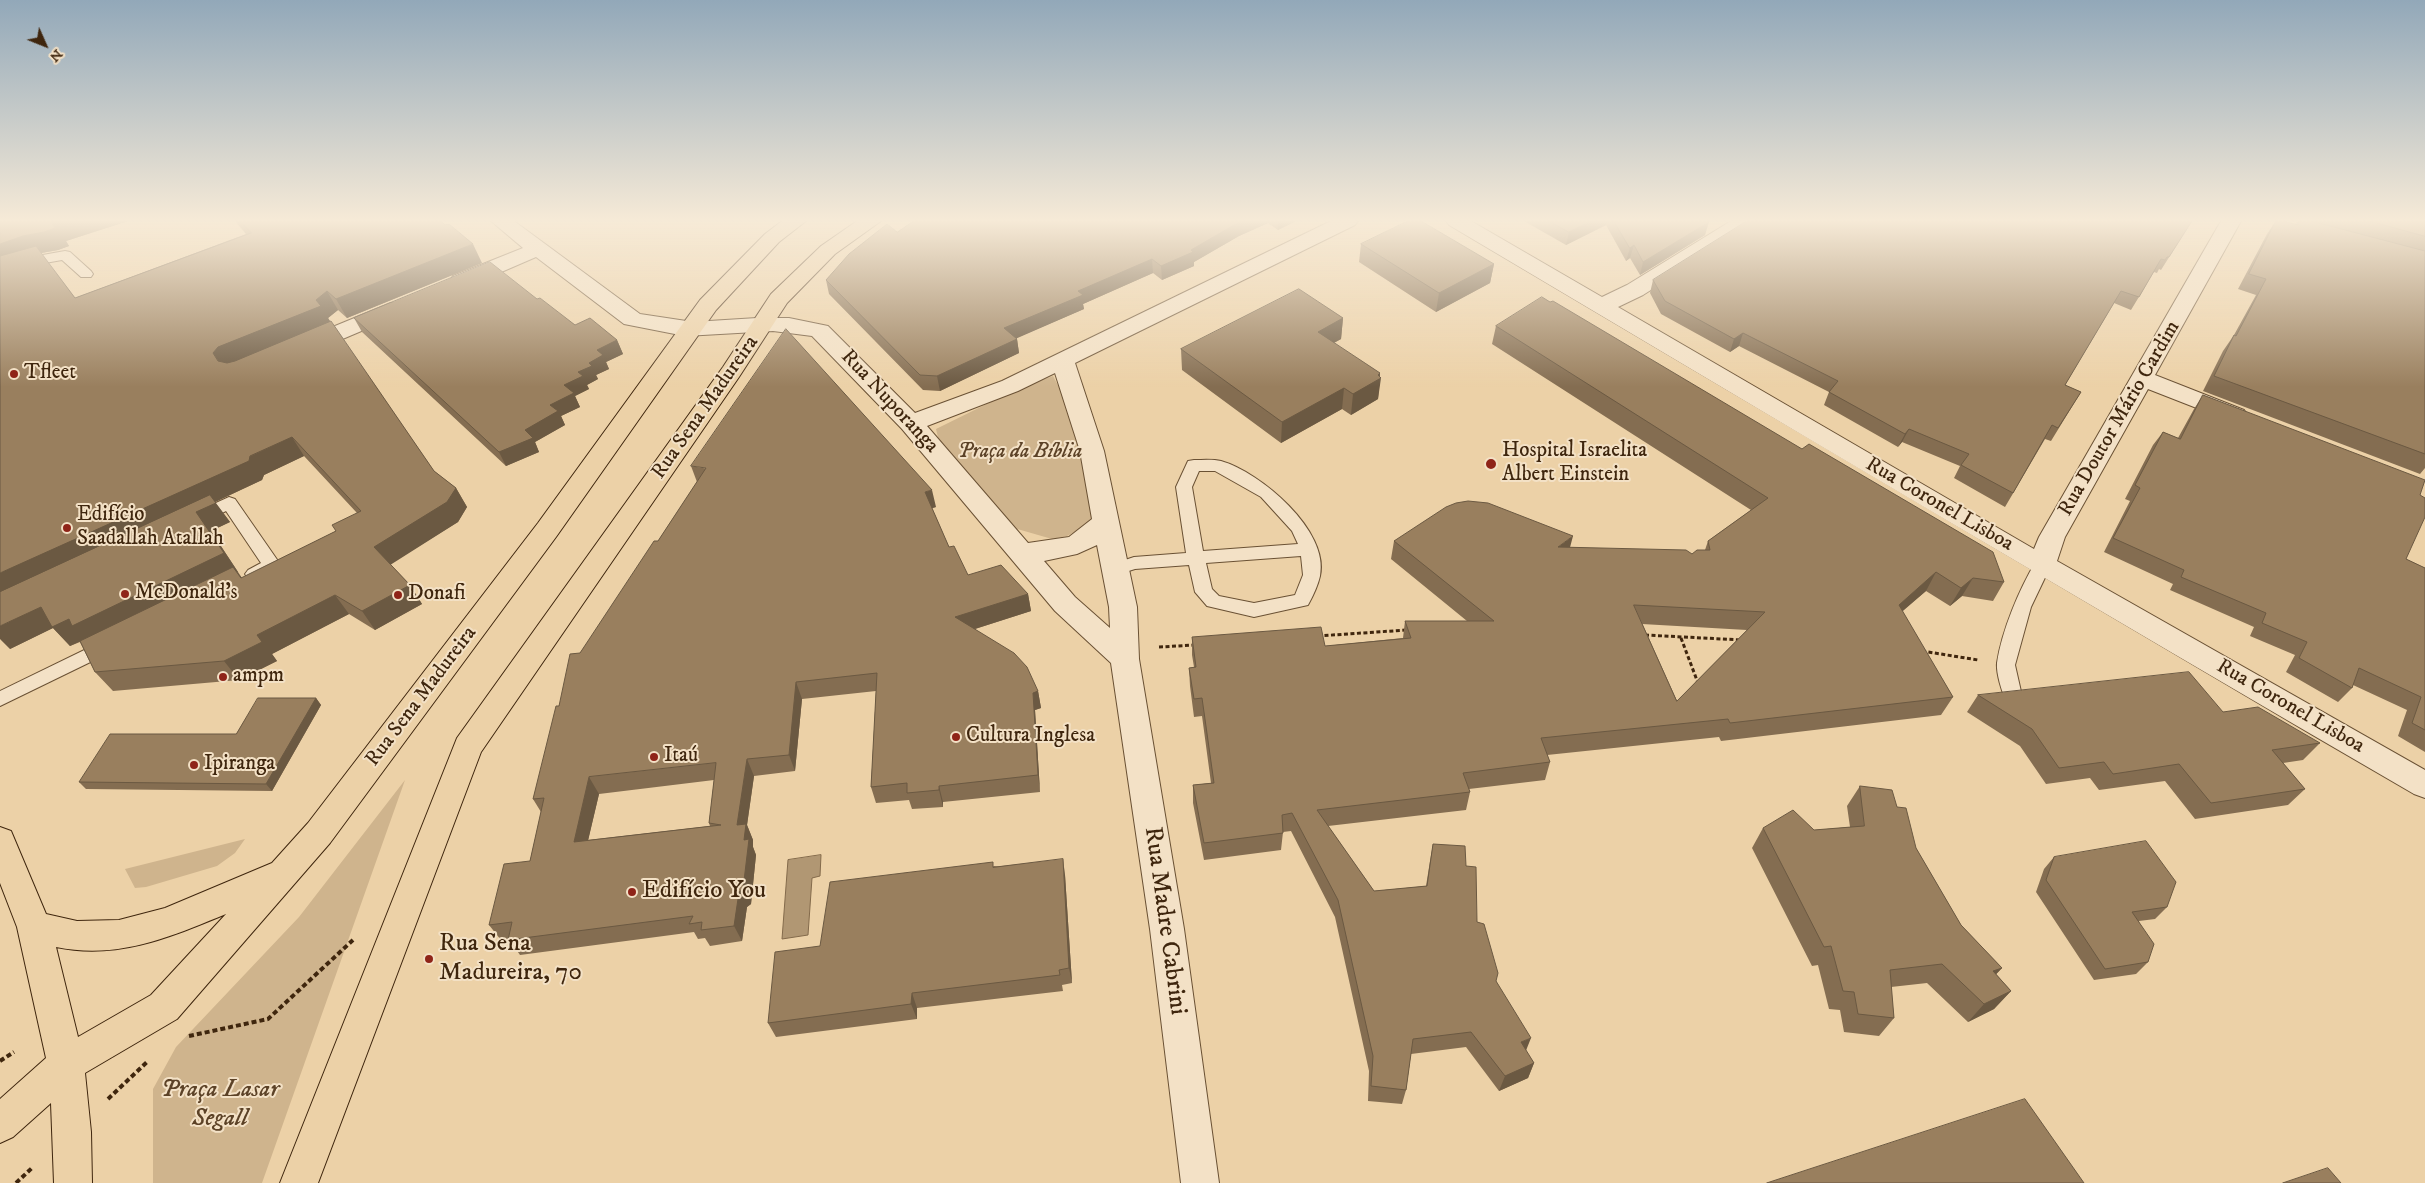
<!DOCTYPE html>
<html>
<head>
<meta charset="utf-8">
<style>
  body { margin:0 }
  #map { position:relative; width:2425px; height:1183px; overflow:hidden; background:#ecd1a7; font-family:"IM FELL DW Pica",serif }
  canvas { display:block }
  .north { position:absolute; left:20px; top:20px; width:50px; height:50px; -webkit-text-stroke:4px #f3e1c6; paint-order:stroke; rotate:134deg; font-size:14px; font-weight:700; line-height:20px; text-align:center; color:#3f260e }
  .north::after { content:''; display:block; margin:auto; width:18px; height:22px; background:#3f260e; clip-path:polygon(50% 0,100% 100%,50% 72%,0 100%) }
</style>
</head>
<body>
<div id="map">
<canvas width="2425" height="1183"></canvas>
<div class="north">N</div>
</div>
<script>
const ctx = document.querySelector('canvas').getContext('2d');
ctx.lineJoin = 'round';
function paint(path, color) { ctx.fillStyle = color; ctx.fill(path, 'evenodd'); }
function trace(path, color, width, dash) { ctx.strokeStyle = color; ctx.lineWidth = width; ctx.lineCap = dash ? 'butt' : 'round'; ctx.setLineDash(dash || []); ctx.stroke(path); }
function write(font, color, halo, rows, align = 'center') {
  ctx.font = font + ' "IM FELL DW Pica",serif'; ctx.lineWidth = 4; ctx.setLineDash([]); ctx.textBaseline = 'middle'; ctx.strokeStyle = halo; ctx.fillStyle = color; for (const [text, x, y, turn = 0] of rows) {
    ctx.save(); ctx.translate(x, y); ctx.rotate((+turn || 0) * Math.PI / 180); ctx.textAlign = isNaN(turn) ? turn : align; if (halo) ctx.strokeText(text, 0, 0); ctx.fillText(text, 0, 0); ctx.restore();
  }
}
const green = new Path2D(`
  M1053,376l12,22 30,106 -1,13 -14,12 -13,7 -15,3 -52,-15 -59,-74 -5,-21 77,-38z
  M405,780l-143,403h-109v-94l23,-42 123,-130z
  M245,839l-10,14 -18,13 -71,21 -11,1 -10,-19z`);
const water = new Path2D(`
  M821,855l-1,21 -8,2 -4,57 -26,4 6,-79z`);
const pathFar1 = new Path2D(`
  M1645,635l97,5
  M1318,636l89,-6
  M1681,638l17,45
  M1159,647l36,-2
  M1922,651l56,9`);
const path = new Path2D(`
  M189,1036l79,-17 85,-79
  M0,1061l14,-9
  M108,1099l39,-37
  M16,1183l17,-16`);
const service = new Path2D(`
  M65,251l5,1 21,19 2,3 -2,3h-10l-19,-17 -17,3 -45,14v-8l37,-13z
  M1194,460c9,0 19,-1 27,1 39,11 109,70 99,115 -2,9 -7,20 -12,29l-54,12 -47,-11 -12,-14 -6,-27 -54,4 -19,6 -6,-2 -3,-4 3,-4 24,-8 52,-4 -10,-66 12,-26zM1199,471h16l46,26 31,34 6,13 -95,7 -11,-64zM1301,556l2,19 -8,20 -41,8 -35,-7 -7,-7 -6,-26z
  M229,497l6,2 43,62 3,4c-6,9 -23,16 -33,13l-3,-4 3,-4 13,-7 -35,-52 -20,10h-12l-2,-4 2,-4z
  M2042,559l6,2 3,4 -20,42 -16,58 7,31 -2,5 -7,2 -7,-2c-4,-9 -10,-28 -9,-38 5,-33 22,-73 39,-102z
  M107,639l6,2 3,5 -3,5 -113,55v-15z`);
const minor = new Path2D(`
  M491,221h23l126,93 53,8 64,-4h32l39,8 87,87 87,-32 329,-160h27l-3,4 -280,138 29,88 33,156 2,52 45,270 35,254h-38l-31,-254 -39,-266 -56,-52 -153,-182 -90,-93 -39,-5 -88,5 -61,-12 -88,-67 -67,29 -8,1 -8,-1 -3,-5 3,-5 70,-28zM1055,373l25,78 12,68 -23,18 -41,6 -101,-117 91,-35zM1097,545l12,62 1,21 -35,-31 -31,-36 33,-7z
  M1446,221h25l131,76 25,-12 104,-64h25l-3,4 -110,70 -25,12 416,242 5,-12 182,-316h20l-86,154 89,35 3,5 -3,5 -9,3 -87,-34 -83,148 -8,24 368,209v28l-11,-4c-323,-188 -645,-378 -965,-569z
  M391,303l8,2 3,5 -3,5 -87,37 -8,2 -8,-2 -3,-5 3,-5z`);
const primary = new Path2D(`
  M782,221h24l-27,21 -63,68 -160,227 -226,306 -153,176 -92,54 6,59 1,51h-38l-3,-80 -38,34 -13,6v-44l46,-41 -29,-131 -17,-44v-56l11,4 35,83 31,7 42,-1 46,-12 107,-45 36,-40 230,-300 162,-223 65,-66zM226,914l-75,81 -73,42 -22,-90c62,13 114,-10 170,-33z
  M857,221h24l-46,33 -48,49 -48,74 -258,375 -163,431h-38l177,-445 266,-371 48,-73 50,-48z`);
const wall = new Path2D(`
  M0,221h128l-62,20 3,5 -11,4 -17,3 34,45 171,-64 -11,-13h206l41,42 -135,55 -9,-8 -10,8 106,153 22,17 11,19 -9,15 -68,42 20,21 12,19 -47,26 -26,-16 -77,40 5,7 -38,19 -126,11 -18,-19 -15,-30 -10,4 -17,-18 -43,21zM304,456l53,57 -21,18 -94,47 -31,-47 19,-9 -15,-20 47,-22 2,-5z
  M914,221h382l-18,9 -10,-7 -29,13 -45,26v4l-32,14 -9,-7 -70,31 1,5 -68,29 1,1 2,14 -79,38 -17,-1 -94,-96 -3,-14z
  M1524,221h183l-2,14 -65,40 -10,-17 -4,3 -20,-36 -40,20z
  M2192,221l-31,49 -2,-1 -2,4 -3,-1 -23,38 -17,-7 -49,82 16,7 -30,49 -6,-2 -40,68 -51,-29 6,-12 -58,-24 -4,5 -74,-42 5,-13 -90,-46 -9,6 -69,-38 -11,-21 3,-13z
  M2276,221l19,4 3,-4h127v247l-5,6 -217,-83 20,-40 11,-16 22,-40 -18,-6 29,-55z
  M1361,244l133,20 -4,19 -54,29 -77,-50z
  M537,299l38,26 42,15 6,14 -17,8 3,7 -13,6 2,4 -11,6 2,4 -14,7 5,11 -19,9 4,9 -30,17 4,10 -33,14 -144,-134 -8,-14z
  M1343,318l-2,21 -7,4 46,34 -2,22 -27,16 -9,-6 -61,34 -99,-73 -1,-21z
  M1496,326l508,256 -11,19 -31,-5 -12,10 -24,-15 -24,20 51,86 -12,18 -220,26 -2,-4 -172,18 3,7 -5,18 -76,9 1,3 -4,18 -138,16 46,65 52,-5 4,-25 3,-17 33,22 11,56 19,59 30,70 8,12 -6,15 -29,13 -33,-44 -55,7 -5,36 -4,14 -34,-3 1,-30 -34,-154 -44,-86 -8,1 -2,18 -77,10 -11,-57v-18l18,-2 -9,-67 -8,1 -4,-31 -1,-18 5,-1 -2,-12v-18l133,9 78,-8 2,-17h62l-76,-62 3,-18 176,6 122,7 13,-4 3,-9 43,-31 -259,-166zM1642,624l105,6 -70,71z
  M2203,395l217,100 -14,64 19,9v184l-27,-16 9,-26 -54,-25 -1,3 -14,14 -52,-30 9,-17 -45,-19 4,-9 -84,-37 3,-6 -69,-32 26,-51 -5,-2 28,-54 10,-13 15,6 16,-29z
  M691,466l245,41 -4,1 17,39 19,28 60,19 3,17 -56,18 63,62 3,17 -6,2 5,82 -97,10v5l-31,2 -3,-9 -33,3 -5,-16 5,-96 -74,8 -7,72 -41,5 -7,49 6,15v7l3,8 -5,49 -4,3 -5,34 -32,5 -5,-8 -7,1 -4,-7 -174,23 -11,-16 -8,1 -12,-15 41,-64 11,-49 -8,-13 26,-93 21,-53 78,-112 39,-59zM714,780l-5,43 1,3 -122,14 11,-46z
  M1978,695l245,17 97,31 -17,17 -20,3 22,26 -17,16 -93,14 -30,-38 -66,9 -9,-12 -44,6 -26,-38 -53,-34z
  M316,698l5,7 -49,86 -186,-2 -7,-7 157,-48z
  M1860,786l37,21 19,41 45,77 41,43 -6,6 15,17 -17,18 -26,13 -41,-39 -36,4 3,31 -15,18 -35,-4 -4,-22 -11,-1 -11,-44 -6,1 -60,-118 11,-20 51,2 36,-3 -3,-21z
  M2054,857l113,50 -12,12 -16,2 9,41 -12,12 -42,6 -58,-88 8,-23z
  M994,866l71,9 7,108 -10,2 1,6 -146,17v11l-141,18 -8,-14 52,-77z`);
const shadedWall = new Path2D(`
  M57,221h71l-62,20 3,5 -11,4 -22,4 -36,13v-23z
  M1241,221h27v2l-29,13 -45,26v4l-32,14 -1,-14z
  M1278,221h18l-18,9z
  M1591,221h16l-1,4 -40,20 3,-13z
  M1709,222l-4,13 -65,40 3,-13z
  M473,244l9,19 -135,55 -11,-19z
  M1634,245l-4,13 -4,3 4,-13z
  M1152,259l1,14 -70,31 1,5 -78,34 -2,-15 74,-37z
  M1494,264l-4,19 -54,29 3,-19z
  M327,291l11,19 -10,8 4,7 -106,47 -13,-19 5,-6 98,-47z
  M1343,318l-2,21 -25,13 2,-20z
  M1743,333l-4,13 -9,6 4,-13z
  M1017,339l2,14 -79,38 -3,-15z
  M617,340l6,14 -17,8 3,7 -13,6 2,4 -11,6 2,4 -14,7 5,11 -19,9 4,9 -30,17 4,10 -33,14 -7,-14 26,-22 25,-25 14,-20 14,-13 19,-22z
  M1380,373v6l1,-1 -3,21 -27,16 2,-21z
  M1344,388l-2,21 -61,34 1,-21z
  M1909,429l-7,13 -4,5 7,-13z
  M292,437l12,19 -40,19 -2,5 -47,22 15,20 -19,9 27,41h-1l11,14 -163,53 -15,7 -17,-18 -43,21 -10,-10v-13l41,-19 28,12 155,-66 -224,48v-28z
  M456,488l11,19 -9,15 -71,45 -13,-20z
  M932,490l4,17 -7,2 -4,-17z
  M1573,536l-5,19 -10,-8z
  M1936,572l-10,19 -37,32 10,-18z
  M1973,578l-11,18 -12,10 11,-18z
  M410,585l12,19 -47,26 -13,-19z
  M1028,594l3,17 -72,23 -4,-17z
  M335,595l14,19 -77,40 5,7 -38,19 -15,-19 33,-26z
  M796,682l6,17 -7,72 -6,-16z
  M1038,691l3,17 -6,2 5,82 -2,-17 -5,-82z
  M316,698l5,7 -49,86 -6,-7z
  M747,759l7,17 -7,49 6,15v7l3,8 -5,49 -4,3 -5,34 -8,-15 3,-101z
  M589,777l10,17 -15,64 -10,-16z
  M939,786l4,16v5l-4,-17z
  M1063,859l2,16 7,108 -3,-15z
  M2002,968l-17,18 8,-15z
  M2011,991l-17,18 -26,13 16,-18z
  M912,993l5,15v11l-6,-15z
  M1531,1038l-6,15 -4,-11z
  M1534,1063l-6,15 -29,13 6,-15z`);
const building = new Path2D(`
  M0,221h57l-5,2 3,5 -11,4 -21,4 -23,8z
  M240,221h201l4,4 4,-1 24,20 -137,55 -9,-8 -11,9 5,6 -103,41 -5,6 5,8 9,2 8,-2 96,-40 103,150 22,17 -9,14 -73,45 36,38 -48,26 -27,-16 -78,40 5,7 -38,19 -129,11 -15,-31 153,-74 8,11 95,-47 -4,-6 29,-14 -69,-74 -42,19 -1,5 -249,112v-317l36,-10 39,52 176,-65z
  M914,221h327l-50,29 2,2 -32,14 -9,-7 -74,32 5,4 -79,33 13,11 -80,37 -17,-1 -94,-95 23,-26 38,-30 10,8z
  M1408,221h13l73,43 -55,29 -78,-49z
  M1549,221h42l-22,11z
  M1614,221h93l2,1 -66,40 -9,-17 -4,3z
  M1747,221h445l-23,36h-2l-2,3 -4,-1 -22,38 -18,-6 -56,94 16,7 -23,36 -6,-3 -39,68 -52,-28 8,-11 -60,-25 -4,5 -76,-42 9,-11 -95,-48 -9,6 -69,-38 -12,-21z
  M2276,221h8l14,4 1,-4h12l114,30v203l-211,-78 20,-41 2,1 30,-57 -17,-5z
  M2370,221h55v15z
  M490,262l47,37 3,-1 35,27 15,-7 27,22 -20,10 6,5 -14,8 3,3 -14,6 5,4 -19,9 10,8 -24,12 8,6 -33,19 8,8 -34,14 -145,-134z
  M1299,289l44,29 -25,14 62,41 -2,2 3,3 -28,16 -9,-6 -62,34 -101,-73z
  M1542,297l8,5 3,-1 249,148 7,-5 184,108 11,30 -31,-4 -12,10 -25,-16 -37,33 54,92 -223,26 -2,-4 -187,19 9,24 -87,11 7,19 -153,18 57,81 53,-5 6,-42 32,2 1,20 10,1 1,55 7,2 14,49 -2,8 35,57 -10,4 13,21 -29,13 -34,-44 -58,7 -7,51 -35,-4 2,-30 -35,-156 -46,-87 -10,2 1,18 -79,10 -11,-58 21,-2 -12,-85 -8,1 -5,-31 7,-1 -4,-30 129,-10 4,19 86,-8 -6,-17h89l-100,-80 52,-34 10,-4 12,-2 20,2 85,33 -15,11 128,3 6,4 5,-4h13l-2,-9 60,-43 -272,-172zM1634,605l131,7 -88,89z
  M786,329l146,161 -7,2 24,55 5,-1 14,29 33,-10 27,29 -73,23 59,36 13,14 11,24 -5,2 5,82 -99,11v4l-32,3v-10l-36,4 6,-114 -81,9 -7,73 -42,4 -10,66 9,-1 -2,16 5,-1 -6,50 -4,3 -5,34 -33,4 1,-8 -13,2 4,-8 -185,24 4,-18 -23,3 15,-61 26,-3 14,-63 -11,1 23,-93h3l11,-52 10,-1 74,-112h4l48,-73 -15,-2zM716,763l-7,60 12,2 -147,17 15,-65z
  M2203,395l222,85 -5,15 5,3v19l-19,42 19,9v162l-13,-7 9,-26 -62,-29 -7,20 -53,-30 8,-16 -45,-19 4,-10 -85,-36 3,-7 -71,-32 27,-50 -5,-3 28,-53 17,7z
  M210,495l6,8 -20,9 28,41 -152,73 -3,-7 -17,8 -11,-20 -41,19v-34z
  M2189,672l34,40 35,-5 62,36 -48,7 33,39 -94,14 -32,-39 -66,10 -9,-12 -45,6 -27,-39 -54,-34z
  M258,698h58l-50,86 -187,-2 31,-48h126z
  M1860,786l32,4 5,17 9,1 10,40 45,77 41,43 -9,3 18,20 -27,13 -42,-40 -52,6 4,48 -36,-4 -4,-22 -11,-1 -12,-45 -7,1 -61,-119 30,-18 21,20 50,-4z
  M2146,841l30,41 -9,25 -35,5 22,32 -6,18 -43,7 -59,-89 8,-23z
  M1063,859l6,109 -10,2 1,5 -148,18 -1,11 -143,19 7,-71 45,-6 10,-64 163,-20v5z
  M2025,1099l59,84h-317z
  M2328,1168l13,15h-58z`);
const markers = [
  [14,374,5,"#8f2418"],
  [1491,464,6,"#8f2418"],
  [67,528,5,"#8f2418"],
  [125,594,5,"#8f2418"],
  [398,595,5,"#8f2418"],
  [223,677,5,"#8f2418"],
  [956,737,5,"#8f2418"],
  [654,757,5,"#8f2418"],
  [194,765,5,"#8f2418"],
  [632,892,5,"#8f2418"],
  [429,959,5,"#8f2418"]
];
const poiNames = [
  ["Tfleet",24,374],
  ["Hospital Israelita",1502,452],
  ["Albert Einstein",1502,476],
  ["Edifício",77,516],
  ["Saadallah Atallah",77,540],
  ["McDonald's",135,594],
  ["Donafi",408,595],
  ["ampm",233,677],
  ["Cultura Inglesa",966,737],
  ["Itaú",664,757],
  ["Ipiranga",204,765]
];
const streetNames = [
  ["Rua Nuporanga",889,402,47],
  ["Rua Sena Madureira",706,408,-55],
  ["Rua Doutor Mário Cardim",2120,419,-60],
  ["Rua Coronel Lisboa",1939,505,30],
  ["Rua Sena Madureira",422,697,-53],
  ["Rua Coronel Lisboa",2290,707,30]
];
const parkNames = [
  ["Praça da Bíblia",1020,453]
];
const nearPoinames = [
  ["Edifício You",642,892],
  ["Rua Sena",439,945],
  ["Madureira, 70",439,974]
];
const nearStreetnames = [
  ["Rua Madre Cabrini",1164,921,82]
];
const nearParknames = [
  ["Praça Lasar",220,1091],
  ["Segall",220,1120]
];
paint(green, '#cfb48d');
paint(water, '#b19773');
trace(water, '#836a4b', 1);
trace(service, '#6a5134', 2);
trace(minor, '#6a5134', 2);
trace(primary, '#3f260e', 2);
trace(pathFar1, '#3f260e', 3, [4, 2.5]);
trace(path, '#3f260e', 4, [5, 3]);
paint(service, '#f3e1c6');
paint(minor, '#f3e1c6');
paint(primary, '#ecd1a7');
paint(wall, '#846d51');
paint(shadedWall, '#6b5942');
paint(building, '#997f5e');
trace(building, '#6b5942', 1);
const sky = ctx.createLinearGradient(0, 0, 0, 387);
sky.addColorStop(0, '#92a8b9');
sky.addColorStop(0.57, '#f6ead7');
sky.addColorStop(1, '#f6ead700');
ctx.fillStyle = sky;
ctx.fillRect(0, 0, 2425, 387);
for (const [x, y, r, color] of markers) { const dot = new Path2D(); dot.arc(x, y, r, 0, 2 * Math.PI); ctx.fillStyle = color; ctx.fill(dot); trace(dot, '#f3e1c6', 2); }
write('21px', '#3f260e', '#f3e1c6', poiNames, 'left');
write('21px', '#3f260e', '#f3e1c6', streetNames);
write('italic 21px', '#5c4227', '#f3e1c6', parkNames);
write('25px', '#3f260e', '#f3e1c6', nearPoinames, 'left');
write('25px', '#3f260e', '#f3e1c6', nearStreetnames);
write('italic 25px', '#5c4227', '#f3e1c6', nearParknames);
</script>
</body>
</html>
